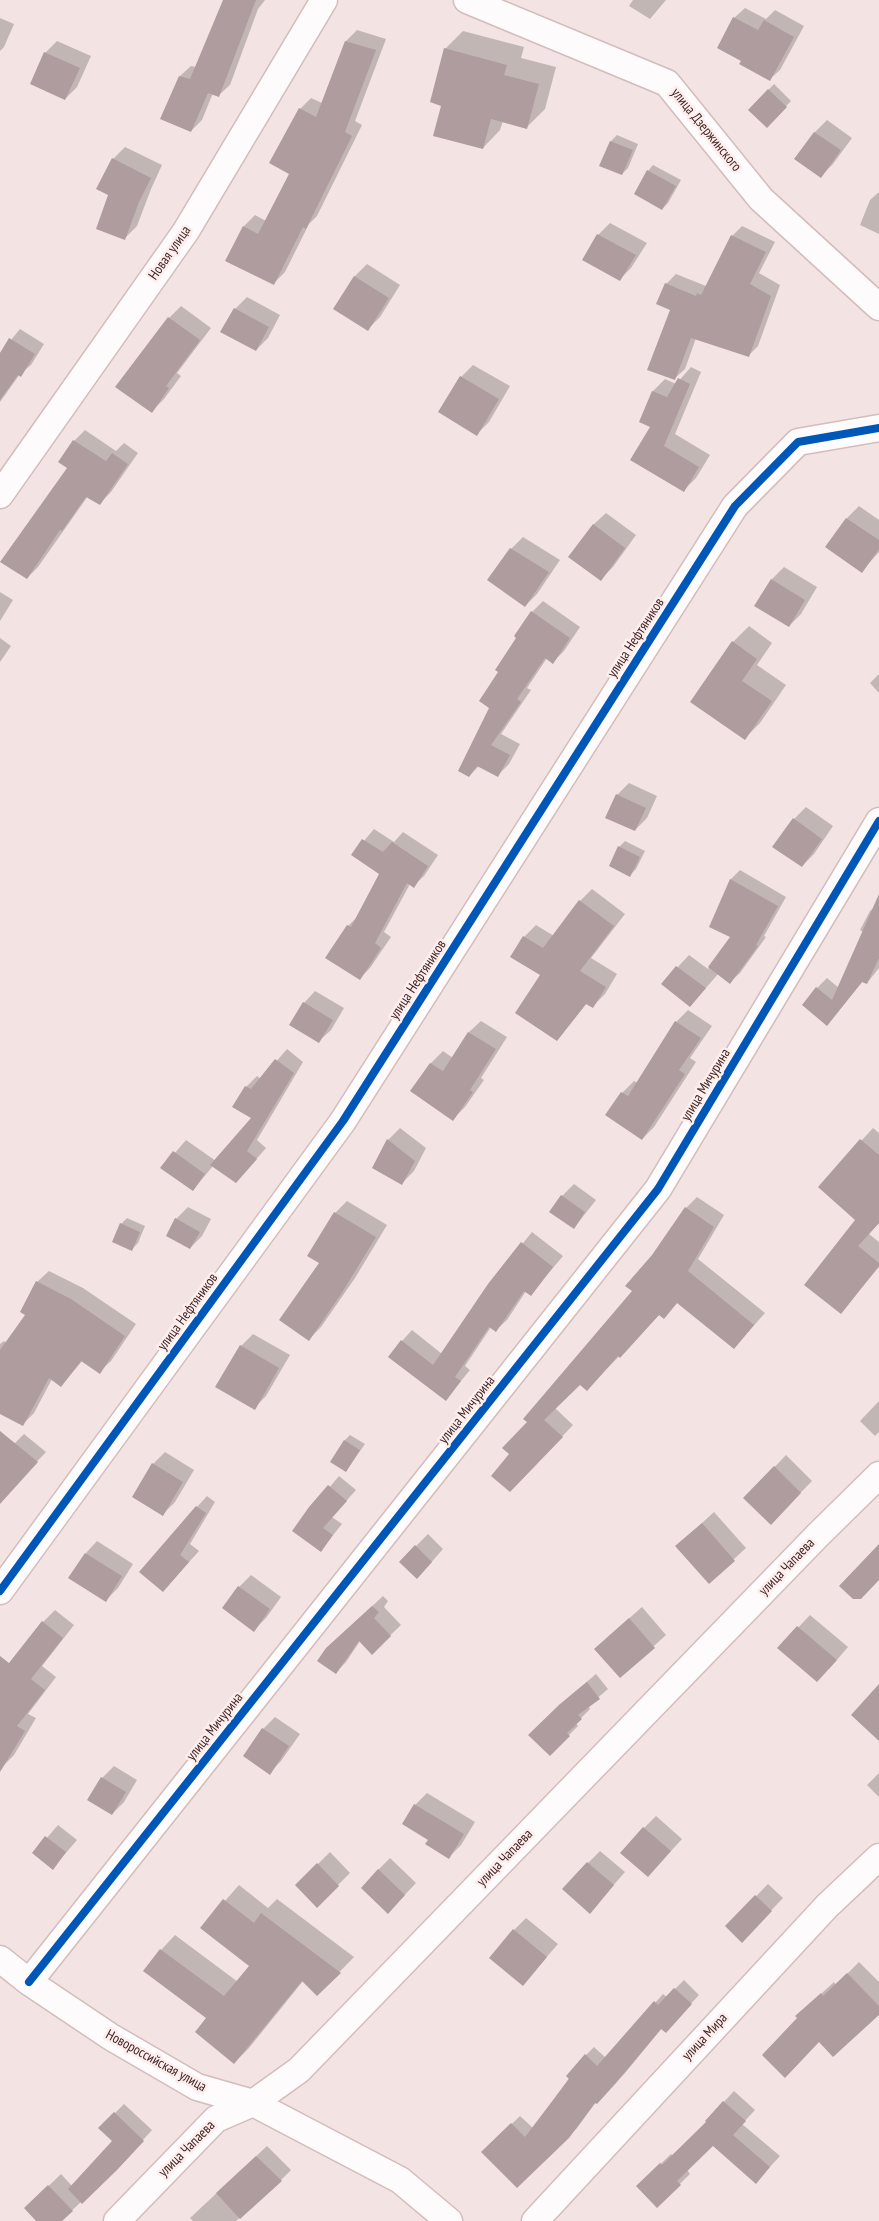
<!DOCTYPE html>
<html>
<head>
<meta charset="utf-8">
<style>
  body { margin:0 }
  canvas { display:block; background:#f3e3e2 }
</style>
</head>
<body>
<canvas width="879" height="2221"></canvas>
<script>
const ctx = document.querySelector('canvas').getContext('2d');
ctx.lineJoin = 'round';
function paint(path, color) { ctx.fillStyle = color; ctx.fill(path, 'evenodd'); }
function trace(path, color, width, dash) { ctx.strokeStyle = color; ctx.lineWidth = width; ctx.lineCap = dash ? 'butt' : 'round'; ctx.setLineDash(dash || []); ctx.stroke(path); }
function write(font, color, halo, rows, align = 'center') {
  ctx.font = font + ' "PT Sans Narrow",sans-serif'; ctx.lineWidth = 5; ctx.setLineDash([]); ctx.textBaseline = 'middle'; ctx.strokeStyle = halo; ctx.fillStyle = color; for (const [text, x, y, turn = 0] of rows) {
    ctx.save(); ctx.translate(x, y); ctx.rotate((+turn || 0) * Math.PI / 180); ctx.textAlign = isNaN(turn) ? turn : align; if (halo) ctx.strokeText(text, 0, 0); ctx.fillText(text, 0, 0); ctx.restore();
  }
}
const shadow = new Path2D(`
  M226,0h39l-7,9 -28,76 -11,10 -6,-2 -11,27 -11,11 -11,-55 11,-10 5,1z
  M633,0h33l-16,19 -21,-13z
  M745,8l21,11 9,-9 29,16 -24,44 -11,10 -26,-20 -9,-42z
  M0,18l14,6 -10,23 -4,4z
  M357,30l29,9 -31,82 7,4 -45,91 -8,8 -24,48 -11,11 -30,-57 11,-11 11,6 25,-48 9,-64 11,-11 11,5 24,-62z
  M463,31l61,16 -3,11 35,9 -11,42 -18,18 -24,-6 -3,9 -17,18 -40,-43 2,-56z
  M57,41l34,15 -14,31 -12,12 -20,-46z
  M774,84l17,17 -24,25 -18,-16z
  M827,120l25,18 -19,26 -12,12 -25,-17 19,-27z
  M617,135l21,9 -10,24 -6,6 -21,-9 10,-24z
  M125,147l37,18 -11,24 -14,37 -12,12 -12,-79z
  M653,165l28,15 -13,23 -6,6 -14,-38z
  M879,192v42l-19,-9 10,-25z
  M610,223l37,20 -16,25 -12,12 -21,-45z
  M742,226l33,16 -16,31 21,12 -22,61 -10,10 -52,-18 -11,31 -11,10 -3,-70 -5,-25 10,-10 30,12 26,-50z
  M367,264l33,21 -20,32 -12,12 -33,-21 20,-32z
  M247,297l33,18 -12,23 -12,12 -21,-41z
  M181,306l30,22 -34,45 4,3 -17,23 -12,12 -35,-25 52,-68z
  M20,329l24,15 -13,21 -11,9 -20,28v-49z
  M473,365l37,21 -21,36 -12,12 -16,-57z
  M691,367l10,5 -26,62 35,21 -14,23 -12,12 -32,-64 -11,-4 12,-31 12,-12 11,5z
  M85,430l31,21 8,-8 14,10 -27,39 -11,11 -12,-7 -50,71 -11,11 42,-110 5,-27z
  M859,506l20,14v32l-17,19 -15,-53z
  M606,513l30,22 -23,32 -12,12 -31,-22 24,-33z
  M523,537l37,23 -23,34 -12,12 -14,-57z
  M784,567l33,20 -16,27 -12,12 -33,-20 16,-27z
  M0,592l13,8 -13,21z
  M543,601l37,26 -16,24 -11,11 -6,-4 -20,30 4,2 -30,44 19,10 -11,20 -11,11 -19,-9 -10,10 22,-69 41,-95z
  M749,626l23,17 -15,22 29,20 -26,38 -15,15 -12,-96z
  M0,638l11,8 -11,16z
  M879,674v19l-9,-10z
  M629,783l28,13 -10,22 -12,12 -18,-35z
  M806,807l27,19 -19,28 -12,12 -8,-47z
  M374,829l20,13 9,-10 35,23 -14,21 -11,10 -3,-2 -26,48 7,5 -21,31 -10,10 -12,-52 10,-10 23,-42 -29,-19z
  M625,841l20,10 -9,18 -6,6 -11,-28z
  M740,870l46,27 -22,39 2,1 -26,36 -10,9 -11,-9 -29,33 -28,-22 27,-29 19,14 24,-33 -21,-10 20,-47z
  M592,889l33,25 -34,44 26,16 -12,20 -12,12 -6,-3 -30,37 -15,-65 -30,-18 12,-20 12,-12 18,11 26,-35z
  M879,903v65l-12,15 -4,-2 -36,43 -10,-36 10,-10 12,10 24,-56 -3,-2 10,-19z
  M315,991l29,17 -13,22 -12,11 -15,-38z
  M688,1010l24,16 -22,32 6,4 -42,65 -12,12 -20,-46 12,-12 4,2 38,-61z
  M481,1021l26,16 -26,41 3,2 -19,27 -12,12 -41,-28 19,-28 12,-12 10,7 16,-26z
  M287,1049l16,13 -46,78 9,8 -20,23 -33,-5 -20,24 -31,-22 24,-28 30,21 37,-44 -7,-30 11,-11 4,3z
  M400,1128l26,20 -12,23 -12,12 -14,-43z
  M873,1128l6,5v90l-10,11 10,8v25l-38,45 16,-92 -38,-33z
  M574,1184l22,16 -22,28 -12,-32z
  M697,1197l27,18 -26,44 67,54 -31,35 -56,-46 -14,15 -4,-3 -62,64 -18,6 -25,24 18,17 -51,54 -12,-25 18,-32 106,-131 19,-36 33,-47z
  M347,1201l40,24 -32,53 -34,49 -12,12 12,-77 14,-49z
  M188,1207l23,12 -9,17 -12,12 -14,-29z
  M127,1218l18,8 -7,17 -6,6 -11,-25z
  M532,1232l31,24 -32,38 -5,-3 -19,29 -11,10 -5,-3 -26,39 5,4 -24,29 -44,-58 10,-11 30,24 47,-69z
  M49,1271l34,17 53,36 -25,37 -12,11 -16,-12 -22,26 -9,-7 -18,34 -12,12 -22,-13v-68l4,-3 3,2 20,-28 10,-33z
  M253,1334l37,21 -24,41 -12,12 -13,-62z
  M879,1401v31l-4,4 -15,-15z
  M24,1434l22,18 -46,49v-43z
  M350,1435l15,9 -19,27 -1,-31z
  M165,1452l29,18 -19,32 -12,12 -10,-50z
  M786,1455l26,26 -41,42 -26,-25z
  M339,1476l17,14 -24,27 10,7 -21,26 -28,-19z
  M207,1496l8,6 -25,42 9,7 -36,40 34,-84z
  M714,1512l32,36 -37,34 -32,-36z
  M428,1534l15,15 -14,16 -13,-19z
  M97,1541l36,23 -15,24 -12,12 -20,-47z
  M251,1575l30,22 -15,21 -12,12 -15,-43z
  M383,1596l5,5 -4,6 17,18 -29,28 -12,-12 -14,21 -11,11 3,-35z
  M642,1607l24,28 -46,42 -12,-40z
  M55,1610l19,15 -32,41 14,11 -28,37 8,4 -22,37 -12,12 -2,-2v-88l43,-55z
  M810,1615l38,32 -19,22 -50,-21z
  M596,1674l12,15 -20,17 2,3 -14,14 2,3 -28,28 -20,-19 41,-40z
  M275,1717l25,17 -19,27 -12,12 -6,-44z
  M114,1766l23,14 -13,22 -12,12 -10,-36z
  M879,1773v24l-12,-12z
  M427,1793l48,29 -14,23 -12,12 -19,-18 -15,-34z
  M656,1816l26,23 -34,37 -4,-48z
  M58,1825l19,15 -24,28 -19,-15z
  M600,1851l25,21 -35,40 -2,-49z
  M330,1852l20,21 -33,33 -20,-21z
  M390,1858l26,25 -16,17 -22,-30z
  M768,1884l15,14 -41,43 -15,-15z
  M239,1885l29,23 9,-9 77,58 -37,38 -14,-14 -54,67 -15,15 -26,-45 -47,-68 14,-15 63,47 12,-16 -48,-39z
  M526,1918l32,26 -35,40 -9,-54z
  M859,1962l20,20v32l-80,4 10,-13 25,-23 2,3z
  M684,1980l15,15 -25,27 -12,6 -37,45 -29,29 -19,26 -60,59 -34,-35 37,-36 13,12 53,-73 8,-8 12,11 57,-64 4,3z
  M734,2091l21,19 -13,14 38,32 -24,26 -43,-37 -26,25 3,4 -33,32 -9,-30 23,-22 2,2 35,-34 -2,-1z
  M124,2104l28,26 -26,29 -65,62h-23l-12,-13 35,-34 11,12 42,-45 -14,-13z
  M267,2146l24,24 -10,10 -45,41h-43l-3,-3z`);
const building = new Path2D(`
  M223,0h33l-37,97 -11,-4 -17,39 -31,-13 19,-43 11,3z
  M733,17l25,13 6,-10 30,17 -24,44 -31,-17 2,-3 -24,-13z
  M345,41l31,9 -31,82 7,4 -46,93 -3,-2 -29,58 -49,-24 18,-35 15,8 31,-60 -20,-11 30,-55 17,9z
  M444,48l63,17 -3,10 35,9 -12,45 -36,-10 -8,30 -50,-13 8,-30 -11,-4z
  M44,52l36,16 -15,32 -35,-16z
  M768,89l19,18 -20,21 -19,-18z
  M814,132l27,18 -20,28 -27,-19z
  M610,141l23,9 -11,25 -23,-9z
  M112,158l39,20 -12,24 -14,38 -29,-11 12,-34 -12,-6z
  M647,170l29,16 -14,24 -28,-16z
  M597,234l39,21 -16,26 -38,-21z
  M731,235l35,17 -16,32 21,12 -22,61 -58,-19 -16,42 -28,-10 23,-60 -14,-6 9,-21 31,13 1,-3 4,2z
  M354,276l35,22 -21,33 -35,-22z
  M234,308l35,19 -13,24 -36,-19z
  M168,317l32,23 -34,46 3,2 -17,25 -37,-26z
  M9,338l26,16 -14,23 -3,-2 -18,25v-47z
  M460,376l39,23 -22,37 -39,-24z
  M678,378l12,6 -26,62 35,21 -15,25 -54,-32 20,-33 -11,-5 13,-31 15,6z
  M73,440l33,21 6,-8 16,11 -28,41 -14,-8 -24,34 -2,-1 -33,49 -27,-17 67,-94 -9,-6z
  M846,518l33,22v9l-17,24 -37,-26z
  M593,524l32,24 -24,33 -33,-24z
  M510,548l39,24 -24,35 -38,-27z
  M771,579l34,21 -16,27 -35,-21z
  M531,611l39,27 -17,26 -8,-6 -28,41 4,3 -30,43 19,10 -12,22 -21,-11 -8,11 -11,-6 31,-63 -10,-7 19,-29 -3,-2 21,-32 -2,-2z
  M732,641l25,18 -15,22 30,20 -27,39 -55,-38z
  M616,794l30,14 -11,23 -30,-13z
  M793,818l29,21 -20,28 -30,-20z
  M362,839l21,13 9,-10 36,24 -14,22 -7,-5 -32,60 6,5 -21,32 -35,-22 22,-33 4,2 28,-53 -28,-19z
  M618,846l22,11 -10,20 -21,-11z
  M730,879l48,27 -22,39 2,1 -28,38 -22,-17 22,-30 -21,-10z
  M879,894v64l-12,26 -5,-2 -35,44 -25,-21 14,-18 16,13z
  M579,900l35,26 -34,45 26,16 -13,21 -7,-4 -29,37 -42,-28 25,-38 -30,-18 13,-21 20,12z
  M676,966l30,22 -16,19 -29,-23z
  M303,1002l30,18 -14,23 -30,-18z
  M675,1021l26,17 -22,32 6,4 -43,66 -37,-25 16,-23 7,4z
  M468,1032l28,17 -26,41 3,2 -20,29 -43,-30 20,-28 13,8z
  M275,1059l19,14 -47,78 10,8 -21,24 -26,-18 41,-47 -19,-11 13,-21 6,3z
  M387,1139l28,22 -13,24 -30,-17z
  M860,1139l19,16v68l-21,23 21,17v3l-38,48 -37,-29 51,-65 -37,-33z
  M173,1151l32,23 -12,17 -33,-23z
  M561,1195l24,17 -11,17 -25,-17z
  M685,1207l29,20 -26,44 66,54 -20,24 -57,-46 -13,16 -5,-4 -39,43 -2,-2 -31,35 -7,-6 -36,35 19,17 -53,55 -19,-16 18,-22 -7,-6 25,-26 -4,-3 109,-128 -7,-5 27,-31z
  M334,1212l42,25 -33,54 -34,50 -30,-21 40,-57 -12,-7z
  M175,1218l25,14 -10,17 -24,-13z
  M120,1223l20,9 -8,19 -20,-9z
  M521,1242l32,25 -22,29 -7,-5 -28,41 -7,-5 -34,50 6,4 -15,20 -58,-44 13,-17 32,25 55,-81z
  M36,1281l35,18 54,37 -25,38 -19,-13 -20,26 -12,-9 -26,48 -23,-12v-64l25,-35 -5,-3z
  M240,1345l39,23 -24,42 -40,-23z
  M0,1431l38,31 -38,42z
  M344,1440l16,10 -14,22 -16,-10z
  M152,1463l31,19 -20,34 -31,-19z
  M774,1466l27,27 -30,32 -28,-27z
  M328,1485l19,16 -24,27 10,7 -12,17 -29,-21 17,-24z
  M196,1506l10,7 -26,42 9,7 -26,30 -24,-20z
  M702,1523l33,38 -26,23 -34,-38z
  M879,1544v36l-18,19h-8l-14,-13z
  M415,1545l17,17 -15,17 -18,-17z
  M85,1553l37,23 -16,26 -38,-24z
  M238,1586l32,23 -16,23 -32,-24z
  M372,1606l7,6 -5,6 17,18 -19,19 -13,-14 -23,33 -19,-13 9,-13z
  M629,1618l26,30 -35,30 -26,-29z
  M42,1621l21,17 -32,41 14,11 -28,36 8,5 -25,41v-116l9,7z
  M797,1626l40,34 -20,22 -40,-34z
  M587,1682l13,17 -22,16 4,4 -15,14 3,3 -20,20 -22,-21 32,-31z
  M879,1684v57l-28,-26z
  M262,1728l27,18 -19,29 -27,-19z
  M101,1777l25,15 -14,23 -25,-15z
  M414,1804l50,30 -15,25 -24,-15 3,-4 -26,-16z
  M643,1827l28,24 -23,26 -28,-24z
  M45,1836l21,16 -13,18 -21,-17z
  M587,1862l27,23 -24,29 -28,-25z
  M317,1863l22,23 -22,22 -22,-23z
  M378,1869l27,26 -17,19 -27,-26z
  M755,1895l17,16 -30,32 -17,-17z
  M223,1899l31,24 7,-10 80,60 -24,23 -15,-15 -68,83 -39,-32 11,-14 -63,-47 17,-22 64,47 25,-30 -49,-38z
  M513,1929l34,28 -24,29 -34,-28z
  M847,1973l32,33v9l-46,42 -14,-15 -34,36 -23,-23 35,-37 -2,-2 26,-23 2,3z
  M674,1988l18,16 -26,29 -5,-4 -45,54 -19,21 -2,-1 -26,35 -52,50 -36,-36 30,-29 14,14 44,-58 -3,-3 19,-22 12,12 57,-65 4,4z
  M723,2101l23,20 -13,14 37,32 -14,17 -43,-38 -36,35 4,4 -24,23 -21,-22 24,-23 2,2 44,-43 -1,-1z
  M114,2112l30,29 -27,29 -35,34 -14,-15 44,-48 -14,-13z
  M256,2156l26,25 -42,38 -24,-26z
  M48,2185l25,26 -11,10h-26l-12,-13z`);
const street = new Path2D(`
  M467,0l200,83 94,116 118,108
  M0,495l186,-264 138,-231
  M0,1591l343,-470 392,-615 63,-64 81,-14
  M0,1959l29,23 82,55 86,50 56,16 147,77 49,41
  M29,1982l629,-793 221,-368
  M117,2221l99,-102 37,-16 46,-33 519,-535 61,-60
  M535,2221l292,-315 52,-49`);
const cycleway = new Path2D(`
  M0,1591l343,-470 392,-615 63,-64 81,-14
  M29,1982l629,-793 221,-368`);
const streetNames = [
  ["улица Дзержинского",706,130,51],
  ["Новая улица",170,253,-55],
  ["улица Нефтяников",636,638,-57],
  ["улица Нефтяников",418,980,-57],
  ["улица Мичурина",706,1085,-59],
  ["улица Нефтяников",188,1312,-54],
  ["улица Мичурина",467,1410,-52],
  ["улица Чапаева",787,1567,-46],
  ["улица Мичурина",215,1727,-52],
  ["улица Чапаева",505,1858,-46],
  ["улица Мира",705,2037,-47],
  ["Новороссийская улица",156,2061,29],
  ["улица Чапаева",187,2149,-45]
];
paint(shadow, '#0003');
paint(building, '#ae9c9e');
trace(street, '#d2bdbc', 29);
trace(street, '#fdfbfb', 26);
trace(cycleway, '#0057b8', 8);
write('14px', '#3f2523', '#fdeeed', streetNames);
</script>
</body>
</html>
